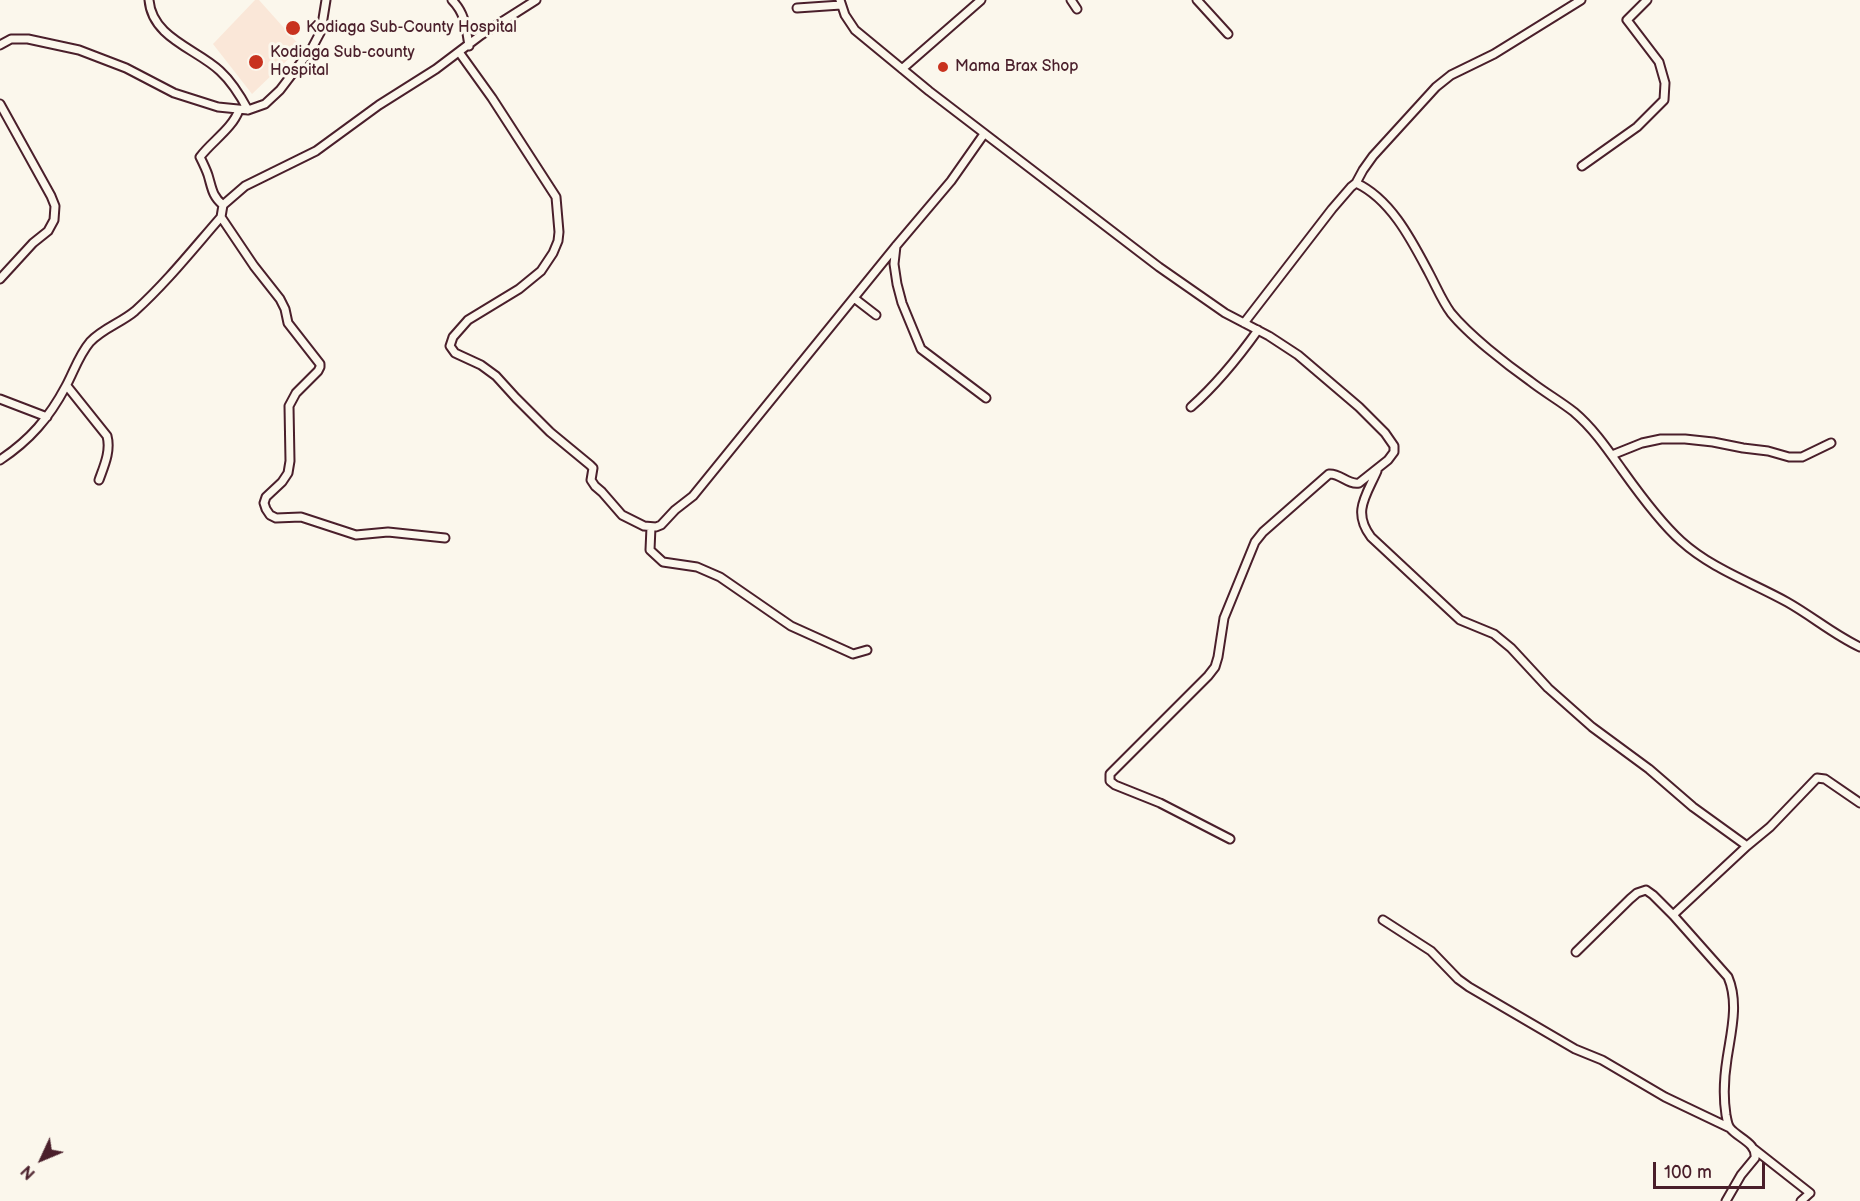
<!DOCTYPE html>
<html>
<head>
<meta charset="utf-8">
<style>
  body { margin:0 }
  #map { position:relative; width:1860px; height:1201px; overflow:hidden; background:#fbf7ec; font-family:"Balsamiq Sans",sans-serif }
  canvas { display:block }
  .north { position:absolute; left:12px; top:1129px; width:60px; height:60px; -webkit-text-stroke:4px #fbf7ec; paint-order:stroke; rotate:226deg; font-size:16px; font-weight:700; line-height:24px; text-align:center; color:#4a1f2b }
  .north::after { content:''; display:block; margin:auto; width:21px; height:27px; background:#4a1f2b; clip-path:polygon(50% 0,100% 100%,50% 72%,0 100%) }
  .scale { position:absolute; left:1653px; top:1162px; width:112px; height:27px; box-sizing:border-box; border:3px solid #4a1f2b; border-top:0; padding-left:8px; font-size:18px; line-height:21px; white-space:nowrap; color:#4a1f2b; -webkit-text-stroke:4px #fbf7ec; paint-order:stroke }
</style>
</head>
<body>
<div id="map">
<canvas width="1860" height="1201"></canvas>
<div class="north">N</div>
<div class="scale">100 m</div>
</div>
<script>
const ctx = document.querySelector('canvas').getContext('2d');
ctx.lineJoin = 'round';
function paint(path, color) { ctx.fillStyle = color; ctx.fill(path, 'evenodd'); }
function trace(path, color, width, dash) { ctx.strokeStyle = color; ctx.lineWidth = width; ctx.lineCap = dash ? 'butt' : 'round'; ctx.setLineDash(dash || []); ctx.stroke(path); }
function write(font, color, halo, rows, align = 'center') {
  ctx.font = font + ' "Balsamiq Sans",sans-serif'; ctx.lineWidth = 6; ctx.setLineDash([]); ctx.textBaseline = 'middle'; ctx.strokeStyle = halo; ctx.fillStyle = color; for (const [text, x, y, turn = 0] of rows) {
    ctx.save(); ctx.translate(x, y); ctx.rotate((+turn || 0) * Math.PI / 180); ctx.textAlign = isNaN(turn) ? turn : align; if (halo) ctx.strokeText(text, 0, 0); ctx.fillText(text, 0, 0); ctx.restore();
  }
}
const built = new Path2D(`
  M255,0h4l42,47 -49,47 -39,-50z`);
const street = new Path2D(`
  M149,0c3,38 48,49 71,71 12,11 20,24 28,39
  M452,0c13,13 14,27 17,46
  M840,0l5,15 10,15 74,61 230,176 66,46 44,23 29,19 61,52 26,26 9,13v6l-6,8 -29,23c-11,2 -19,-10 -30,-9l-66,58 -8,10 -31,76 -6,39 -3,10 -7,9 -98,98v7l5,4 45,18 70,36
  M1071,0l6,9
  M1197,0l31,34
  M797,8l44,-3
  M0,45l11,-6h17l51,11 47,18 48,25 44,14 30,3 17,-6 15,-14 32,-42 9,-17 5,-31
  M459,52l33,46 64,99 3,35 -1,9 -5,12 -12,18 -22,18 -51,31 -15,17 -3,9 5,7 26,12 15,11 20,22 34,34 40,33 3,3 -2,12 4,6 7,6 20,23 22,11 12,1 5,-2 14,-15 18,-14 203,-250 55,-65 33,-47
  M902,69l79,-69
  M0,104l51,92 4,10 -1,14 -6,11 -15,12 -33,36
  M1582,166l55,-39 27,-27 1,-17 -6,-21 -32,-42 20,-20
  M1356,183c35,16 56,58 73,90 7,13 13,28 22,40 18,22 55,51 79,68 14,11 30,20 44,31 20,17 34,38 49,59 15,21 39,53 58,70 31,28 70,41 106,61 25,14 47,33 73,45
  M223,205c-11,-9 -11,-17 -15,-30 -2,-6 -5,-12 -8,-18 12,-16 32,-28 39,-47
  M221,217l33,49 26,33 5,10 3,14 32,41v3l-2,4 -22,22 -7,13 1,55 -2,12 -6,9 -16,15 -2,6 2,6 4,6 6,3 25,-1 55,18 32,-3 57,6
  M896,246l-2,18 3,20 5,19 19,46 65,49
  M854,298l22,17
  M1244,323l88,-114 19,-22 5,-4 7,-13 10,-14 63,-69 15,-12 43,-21 87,-54
  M67,386l40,50c4,15 -3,30 -8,44
  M0,399l47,18
  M1191,407c26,-23 47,-49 67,-77
  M1612,455l30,-12 19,-4h24l28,3 30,6 25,3 21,6h13l29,-14
  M0,460c30,-20 49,-42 66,-74 8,-15 13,-31 24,-44 13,-14 31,-19 45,-31 32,-29 58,-62 86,-94l2,-12 22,-19 71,-35 63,-46 57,-36 45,-34 55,-35
  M1377,471c-11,25 -25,41 -6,66l89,83 34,14 17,14 37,40 44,39 57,42 44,38 54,39
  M651,527l-1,23 13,12 34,5 23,10 71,49 62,28 14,-4
  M1673,915l74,-69 23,-19 47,-49 8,1 35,24
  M1383,920l48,31 27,28 11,8 106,62 27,11 63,37 65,31
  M1576,952l54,-53 7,-6 9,-3 7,5 20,20 55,62c11,26 3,55 -1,82 -3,19 -4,37 -1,56 1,4 1,9 4,13 8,10 27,15 25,30l-14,17 -15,26
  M1754,1149l56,44 -9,8`);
const markers = [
  [293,28,8,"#c8321e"],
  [256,62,8,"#c8321e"],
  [943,67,6,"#c8321e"]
];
const poiNames = [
  ["Kodiaga Sub-County Hospital",306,28],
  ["Kodiaga Sub-county",270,53],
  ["Hospital",270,71],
  ["Mama Brax Shop",955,67]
];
paint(built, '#fae7d8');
trace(street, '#4a1f2b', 11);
trace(street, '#fbf7ec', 7);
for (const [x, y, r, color] of markers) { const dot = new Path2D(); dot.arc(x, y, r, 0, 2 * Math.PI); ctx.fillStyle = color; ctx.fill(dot); trace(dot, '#fbf7ec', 2); }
write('16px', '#4a1f2b', '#fbf7ec', poiNames, 'left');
</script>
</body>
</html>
